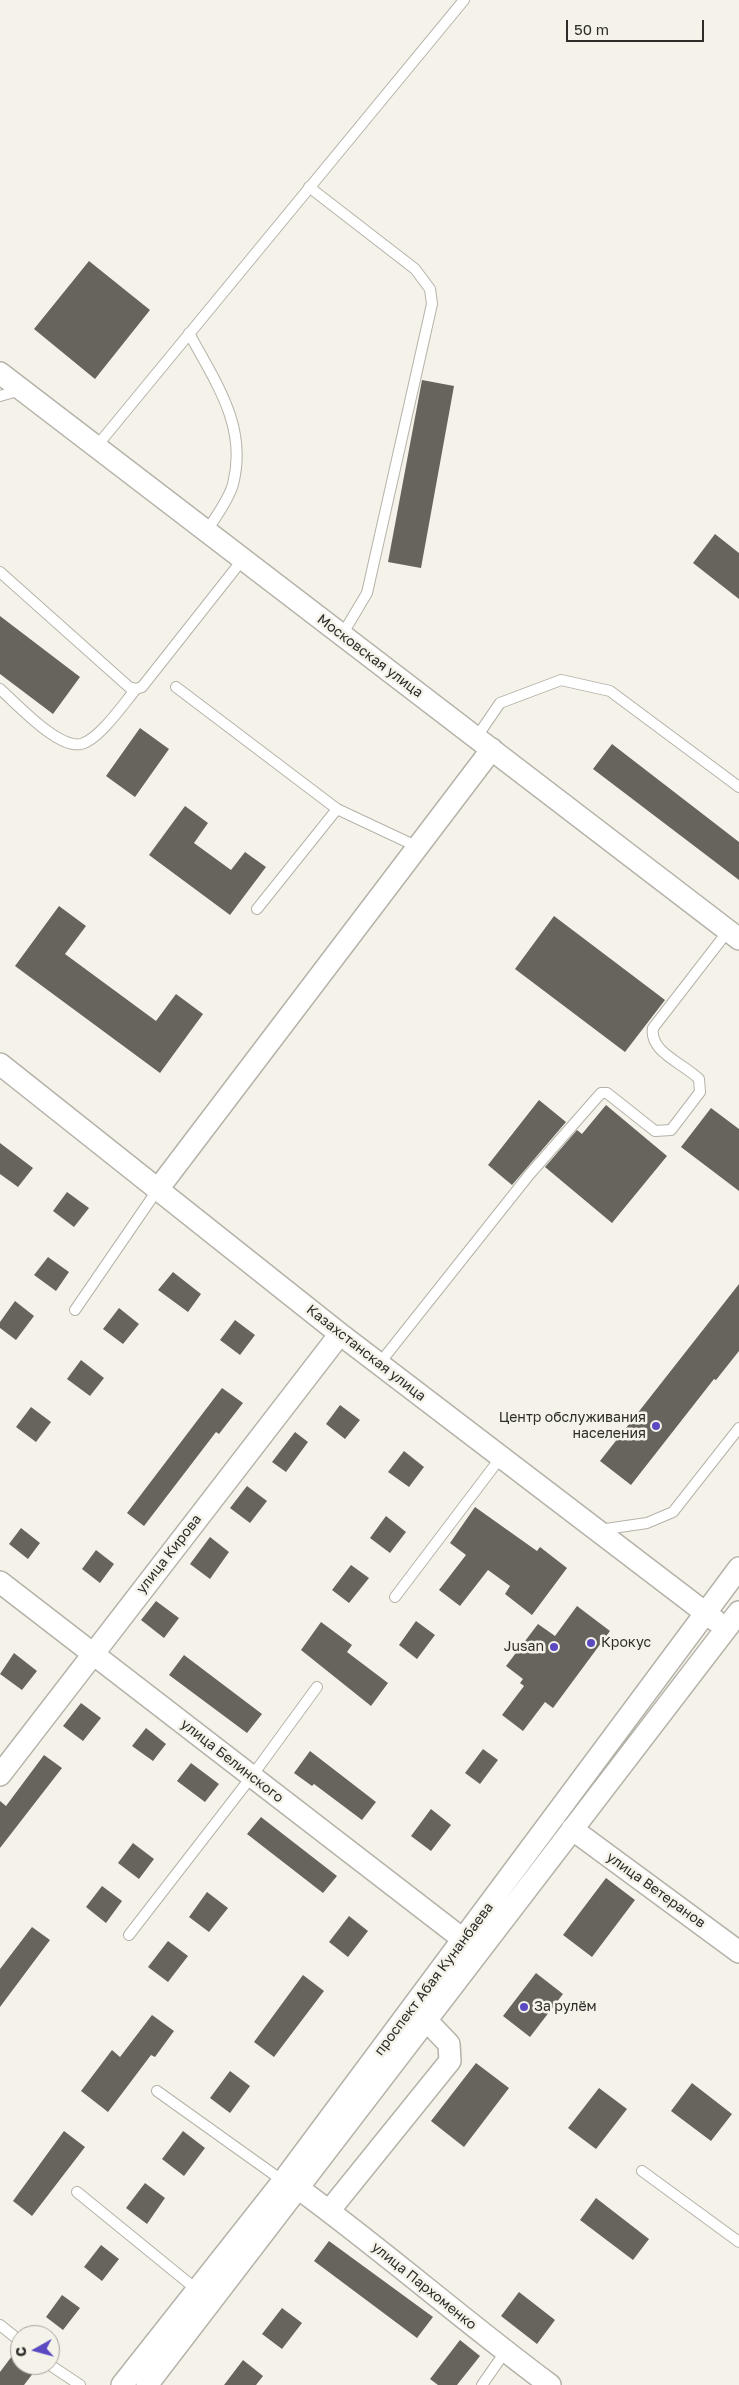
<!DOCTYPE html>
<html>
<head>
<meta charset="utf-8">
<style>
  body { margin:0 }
  #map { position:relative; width:739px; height:2385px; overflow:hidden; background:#f5f3e9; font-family:"Golos Text",sans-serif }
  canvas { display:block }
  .north { position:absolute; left:10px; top:2325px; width:50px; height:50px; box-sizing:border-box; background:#f5f3e9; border:1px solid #a5a39c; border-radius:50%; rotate:263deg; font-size:14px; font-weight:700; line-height:20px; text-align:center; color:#2d2c29 }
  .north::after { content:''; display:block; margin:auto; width:18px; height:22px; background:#5a49c1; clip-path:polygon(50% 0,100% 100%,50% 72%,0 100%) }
  .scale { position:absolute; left:566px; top:20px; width:138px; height:22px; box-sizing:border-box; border:2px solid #2d2c29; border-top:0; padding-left:6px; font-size:15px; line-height:18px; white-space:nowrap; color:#2d2c29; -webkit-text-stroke:4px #f5f3e9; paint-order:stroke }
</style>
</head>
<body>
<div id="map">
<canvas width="739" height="2385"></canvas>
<div class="north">С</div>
<div class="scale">50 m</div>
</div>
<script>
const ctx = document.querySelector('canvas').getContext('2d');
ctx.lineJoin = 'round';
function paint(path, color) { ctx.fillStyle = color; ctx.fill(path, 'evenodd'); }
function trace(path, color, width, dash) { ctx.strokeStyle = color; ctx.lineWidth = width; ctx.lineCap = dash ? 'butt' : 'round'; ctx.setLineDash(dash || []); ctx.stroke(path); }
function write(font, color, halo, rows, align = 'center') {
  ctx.font = font + ' "Golos Text",sans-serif'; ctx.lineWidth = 5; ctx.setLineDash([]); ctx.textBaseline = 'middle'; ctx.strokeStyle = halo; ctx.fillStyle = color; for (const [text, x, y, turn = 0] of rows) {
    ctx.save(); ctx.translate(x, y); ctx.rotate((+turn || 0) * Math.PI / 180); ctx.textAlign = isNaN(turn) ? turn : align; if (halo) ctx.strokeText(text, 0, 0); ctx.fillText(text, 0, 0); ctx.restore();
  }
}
const building = new Path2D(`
  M89,261l61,49 -55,69 -61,-50z
  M422,380l32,6 -33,182 -33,-6z
  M715,534l24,19v46l-46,-36z
  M0,616l80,61 -27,37 -53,-40z
  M140,728l29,21 -34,48 -29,-21z
  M612,744l127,98v38l-146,-111z
  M185,806l23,17 -14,20 37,27 14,-18 21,15 -36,48 -81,-60z
  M59,906l27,20 -21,28 91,67 20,-27 27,20 -43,59 -145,-107z
  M554,916l111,84 -40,52 -110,-83z
  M539,1100l27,22 -54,63 -24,-20z
  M606,1105l61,51 -55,67 -67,-56 32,-37 5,4z
  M711,1108l28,21v62l-58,-44z
  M0,1143l33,25 -15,19 -18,-13z
  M67,1192l22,16 -15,19 -21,-16z
  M48,1257l21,15 -13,19 -22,-16z
  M173,1272l28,22 -13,18 -30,-22z
  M739,1284v67l-23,29 -2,-1 -83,106 -31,-24z
  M15,1301l19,15 -18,24 -16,-12v-6z
  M119,1308l20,16 -16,20 -20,-15z
  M235,1320l20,15 -15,20 -20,-15z
  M81,1360l23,18 -14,18 -23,-17z
  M222,1388l21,15 -24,31 -3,-2 -72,94 -17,-13z
  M340,1405l20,15 -15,19 -19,-15z
  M31,1407l20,15 -15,20 -20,-15z
  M295,1432l13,10 -22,30 -14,-10z
  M404,1451l20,16 -15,20 -21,-15z
  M247,1486l20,15 -17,22 -20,-15z
  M475,1507l62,44 3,-4 27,21 -35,47 -27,-21 5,-8 -22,-16 -28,36 -21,-16 27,-35 -16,-12z
  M386,1516l20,16 -16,21 -20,-15z
  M21,1528l19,15 -12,16 -19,-15z
  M210,1537l19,15 -19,27 -20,-15z
  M96,1550l18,14 -14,19 -18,-14z
  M351,1565l18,13 -20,25 -17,-13z
  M156,1601l23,17 -15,20 -23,-18z
  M577,1606l33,25 -57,77 -8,-6 -22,29 -21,-16 22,-29 -4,-3 3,-4 -17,-13 32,-42 17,12z
  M416,1621l19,14 -18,24 -18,-14z
  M321,1622l31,23 -5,7 41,31 -17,23 -70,-56z
  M14,1653l23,18 -15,19 -22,-16z
  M184,1655l78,59 -15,19 -78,-58z
  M81,1703l20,15 -18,23 -20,-15z
  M146,1728l20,16 -13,17 -21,-15z
  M483,1749l15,11 -18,24 -15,-11z
  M310,1751l66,51 -14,18 -48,-36 -2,2 -18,-13z
  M44,1755l18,13 -62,80v-47l6,5z
  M191,1763l28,21 -14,18 -28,-21z
  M431,1809l20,16 -20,26 -20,-15z
  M261,1817l76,59 -14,17 -76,-59z
  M133,1843l21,16 -15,20 -21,-16z
  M606,1878l29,22 -43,57 -29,-22z
  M102,1886l20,15 -16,22 -20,-16z
  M207,1892l21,16 -19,24 -20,-15z
  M349,1916l19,15 -20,26 -19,-15z
  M32,1927l18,13 -50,67v-38z
  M168,1941l20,15 -20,26 -20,-15z
  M536,1973l27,21 -33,43 -27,-21z
  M303,1975l21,16 -50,66 -20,-15z
  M152,2015l22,16 -19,26 -4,-2 -43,57 -27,-21 31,-41 8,7z
  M476,2063l33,25 -45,59 -33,-26z
  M230,2071l20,15 -20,27 -20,-15z
  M692,2083l40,31 -21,27 -40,-30z
  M599,2088l28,21 -31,40 -28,-21z
  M64,2131l21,16 -53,69 -19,-15z
  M183,2131l22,17 -21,28 -22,-17z
  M145,2183l20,15 -18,26 -21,-16z
  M596,2198l53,41 -16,21 -53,-40z
  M329,2241l104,76 -16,21 -103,-77z
  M101,2245l18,14 -17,22 -18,-14z
  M519,2292l36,28 -18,24 -36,-28z
  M62,2295l18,13 -17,22 -17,-13z
  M282,2308l20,15 -20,26 -20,-15z
  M460,2340l20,16 -23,29h-19l-8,-6z
  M12,2356l8,6v3h4l10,7 -10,13h-24v-13z
  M243,2360l20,16 -7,9h-32z`);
const service = new Path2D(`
  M309,187l106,82 15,20 2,15 -65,289 -25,42
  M189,333c26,49 59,93 44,151 -4,16 -18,33 -26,47
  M0,396l21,-6
  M96,447l368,-447
  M0,572l129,115 7,2 6,-2 101,-128
  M176,687l161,122 81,38
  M0,689c17,15 58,60 81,55 18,-4 43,-41 55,-55
  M476,738l24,-35 61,-23 49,11 129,96
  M257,909l80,-100
  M75,1310l83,-121
  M379,1364l150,-189 72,-82h6l48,38 16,-1 29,-38 -1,-13c-16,-16 -50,-27 -46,-51l75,-97
  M599,1530l48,-7 26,-11 66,-84
  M395,1597l106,-140
  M129,1935l123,-159 65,-89
  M157,2091l126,90
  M642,2171l97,71
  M77,2192l119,97
  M0,2325l20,16
  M50,2365l30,20
  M482,2385l23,-33`);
const minor = new Path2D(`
  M0,373l739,566
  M0,1064l340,270 376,287
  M158,1189l334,-440
  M0,1582l464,358
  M0,1775l340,-441
  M572,1829l167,123
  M285,2182l13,6c86,63 166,133 252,197
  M329,2211l121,-150 -1,-17 -23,-24
  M122,2385l161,-204 456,-613
  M147,2385l592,-773`);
const markers = [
  [656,1426,5,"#5a49c1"],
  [591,1643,5,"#5a49c1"],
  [554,1647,5,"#5a49c1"],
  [524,2007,5,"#5a49c1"]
];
const streetNames = [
  ["Московская улица",370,656,37],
  ["Казахстанская улица",366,1353,38],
  ["улица Кирова",169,1554,-52],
  ["улица Белинского",232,1761,38],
  ["улица Ветеранов",656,1890,36],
  ["проспект Абая Кунанбаева",434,1979,-53],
  ["улица Пархоменко",424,2286,39]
];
const poiNames = [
  ["Центр обслуживания",646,1418],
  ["населения",646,1434],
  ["Крокус",601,1643,"left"],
  ["Jusan",544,1647],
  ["За рулём",534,2007,"left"]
];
paint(building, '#66645c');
trace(service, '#b5b2a9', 12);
trace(minor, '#b5b2a9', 24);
trace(service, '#fff', 10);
trace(minor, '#fff', 21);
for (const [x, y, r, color] of markers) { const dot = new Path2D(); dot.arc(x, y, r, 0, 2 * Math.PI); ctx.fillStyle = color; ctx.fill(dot); trace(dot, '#f5f3e9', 2); }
write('14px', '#2d2c29', '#f5f3e9', streetNames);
write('14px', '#2d2c29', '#f5f3e9', poiNames, 'right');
</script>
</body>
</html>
